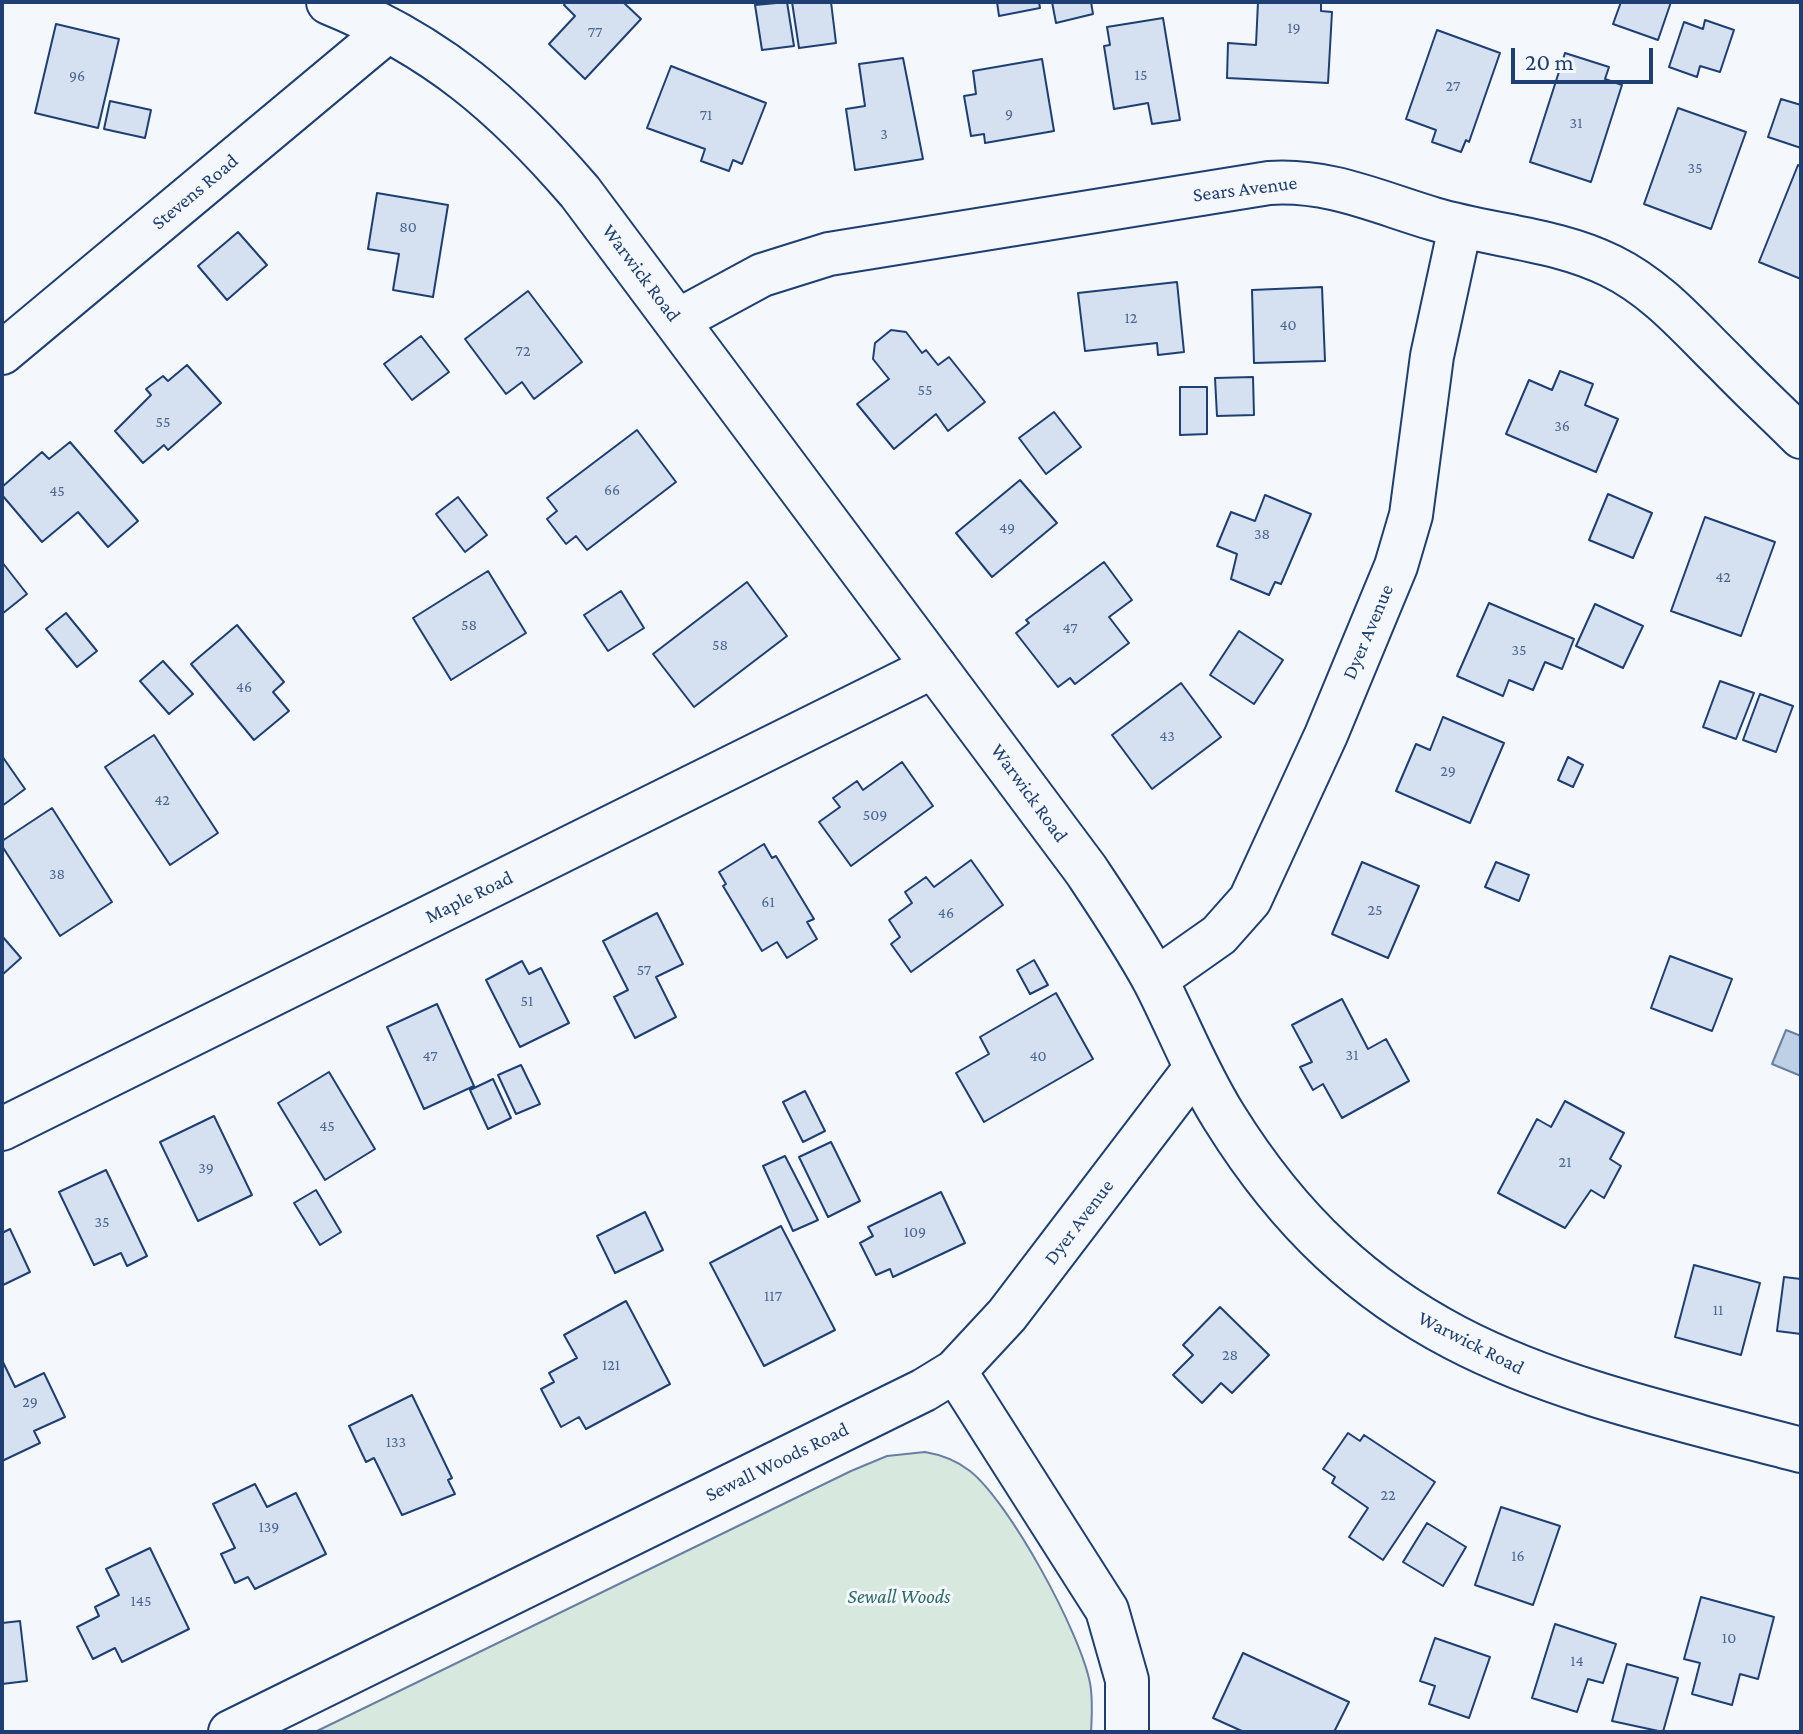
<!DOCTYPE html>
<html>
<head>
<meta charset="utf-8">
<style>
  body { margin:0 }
  #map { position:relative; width:1803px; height:1734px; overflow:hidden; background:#f4f7fb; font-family:"Crimson Pro",serif }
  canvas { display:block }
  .frame { position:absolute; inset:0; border:4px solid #1d3f73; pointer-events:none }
  .scale { position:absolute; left:1511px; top:48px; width:142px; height:36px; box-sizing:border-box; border:4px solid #1d3f73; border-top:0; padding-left:10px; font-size:24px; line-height:28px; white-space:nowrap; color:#1d3f73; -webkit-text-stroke:6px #f4f7fb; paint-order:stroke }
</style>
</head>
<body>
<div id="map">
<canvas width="1803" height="1734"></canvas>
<div class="frame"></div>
<div class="scale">20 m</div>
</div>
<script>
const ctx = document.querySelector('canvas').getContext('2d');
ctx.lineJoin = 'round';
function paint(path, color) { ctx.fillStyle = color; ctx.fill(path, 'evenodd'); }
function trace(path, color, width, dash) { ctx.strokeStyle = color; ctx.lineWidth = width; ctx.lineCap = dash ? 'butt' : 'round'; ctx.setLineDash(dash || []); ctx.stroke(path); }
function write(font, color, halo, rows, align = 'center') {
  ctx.font = font + ' "Crimson Pro",serif'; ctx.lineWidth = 6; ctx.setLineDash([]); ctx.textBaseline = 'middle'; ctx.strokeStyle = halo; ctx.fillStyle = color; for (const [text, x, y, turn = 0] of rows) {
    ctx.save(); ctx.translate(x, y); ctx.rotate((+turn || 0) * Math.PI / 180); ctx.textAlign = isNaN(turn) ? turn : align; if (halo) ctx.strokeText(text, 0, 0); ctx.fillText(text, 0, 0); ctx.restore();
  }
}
const green = new Path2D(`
  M925,1452c18,3 31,8 45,19 40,32 110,161 120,212 3,16 2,33 1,49h-776l536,-261 36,-15z`);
const water = new Path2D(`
  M1786,1030l15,6v40l-29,-12z`);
const building = new Path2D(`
  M566,2h57l18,17 -56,60 -36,-35 26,-28 -11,-11z
  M787,2l7,44 -32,4 -7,-45z
  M792,2h39l5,41 -37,5z
  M997,2h42l1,6 -41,8z
  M1052,2h39l2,12 -37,9z
  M1258,2h63v9l11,1 -4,71 -101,-5 1,-35 28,2z
  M1621,2h50l-13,38 -45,-16z
  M1163,18l17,102 -28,4 -4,-21 -34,6 -10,-63 6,-1 -3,-18z
  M1705,20l29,10 -14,42 -20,-6 -3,11 -28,-10 15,-45 19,7z
  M56,24l63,15 -21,89 -63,-15z
  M1437,30l63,23 -31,89 -3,-2 -5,12 -29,-10 4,-12 -30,-11z
  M1565,53l44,14 -4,12 17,6 -31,97 -61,-20z
  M903,58l20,101 -68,11 -9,-61 19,-3 -6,-42z
  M1042,59l12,72 -69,12 -1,-9 -13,2 -7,-40 12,-2 -3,-23z
  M671,66l95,37 -24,61 -9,-4 -4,11 -28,-10 4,-12 -58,-21z
  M1781,99l20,6v43l-33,-11z
  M110,101l41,9 -6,28 -41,-9z
  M1678,108l68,24 -35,97 -67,-25z
  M1798,165l3,2v112l-42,-17z
  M377,193l71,12 -15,92 -40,-7 6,-36 -31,-5z
  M238,232l29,33 -40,35 -29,-34z
  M1177,282l7,70 -26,3 -1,-12 -72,8 -7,-58z
  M1322,287l3,74 -71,2 -2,-73z
  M528,291l54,71 -48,37 -12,-17 -16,12 -41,-55z
  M891,330l15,2 16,21 4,-3 12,15 11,-8 36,45 -37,29 -12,-17 -42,35 -37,-45 32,-25 -16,-20 2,-16z
  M421,336l28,36 -37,28 -28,-36z
  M187,365l34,38 -53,47 -4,-5 -21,18 -28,-32 36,-36 -5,-6 17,-13 5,5z
  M1560,371l33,13 -8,21 33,14 -22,53 -90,-38 23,-54 23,10z
  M1253,377l1,38 -37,1 -2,-38z
  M1180,387h27v47l-27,1z
  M1054,412l27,35 -35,27 -27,-36z
  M637,430l39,52 -89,68 -11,-14 -10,8 -19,-25 10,-8 -10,-13z
  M70,442l68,79 -30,26 -30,-35 -36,30 -40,-47v-8l40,-35 7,7z
  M1020,480l37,43 -65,54 -36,-44z
  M1608,494l44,19 -19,45 -44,-18z
  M1265,495l46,19 -30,70 -6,-2 -6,13 -38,-16 6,-25 -20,-8 14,-34 24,9z
  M458,497l29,38 -22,17 -29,-38z
  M1705,517l70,25 -34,94 -70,-25z
  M2,562l25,32 -25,20z
  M1104,562l28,38 -23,17 20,26 -54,41 -5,-6 -12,9 -42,-54 13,-10 -3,-3z
  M488,571l38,62 -75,47 -38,-62z
  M747,582l40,54 -93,71 -41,-53z
  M621,591l23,37 -36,23 -24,-36z
  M1489,603l85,36 -12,30 -17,-7 -12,28 -24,-10 -6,16 -46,-20z
  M1595,604l48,22 -20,42 -47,-22z
  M66,613l31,38 -20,16 -31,-38z
  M237,625l47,57 -11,10 16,19 -35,29 -63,-76z
  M1239,631l44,29 -29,44 -44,-29z
  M163,661l30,33 -24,20 -29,-33z
  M1720,681l34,12 -18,46 -33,-12z
  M1181,683l40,54 -69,52 -40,-54z
  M1760,694l33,12 -17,46 -33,-12z
  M1443,717l61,26 -34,80 -74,-32 20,-47 14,6z
  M154,735l64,98 -48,32 -65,-98z
  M2,756l23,33 -23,17z
  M1568,757l15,8 -10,22 -15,-7z
  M902,762l31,44 -82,60 -32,-44 21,-15 -7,-9 24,-17 6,9z
  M52,808l60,94 -52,34 -58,-90v-5z
  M764,844l8,14 4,-2 38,63 -7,3 10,17 -30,19 -10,-16 -15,9 -39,-65 3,-2 -7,-12z
  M971,860l32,45 -92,67 -20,-28 9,-7 -11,-17 23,-17 -7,-11 21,-15 8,10z
  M1362,862l57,24 -31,72 -56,-24z
  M1496,862l33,13 -10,26 -34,-14z
  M657,913l26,51 -27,13 20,40 -41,21 -21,-41 14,-7 -25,-49z
  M2,936l19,22 -19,17z
  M1670,956l62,23 -20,52 -61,-23z
  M1034,960l14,25 -18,9 -13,-24z
  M522,961l7,13 12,-6 28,55 -49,24 -34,-67z
  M1056,993l37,66 -109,63 -28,-49 33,-19 -9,-17z
  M1342,999l26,50 18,-10 23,42 -67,37 -19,-34 -10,6 -13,-23 12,-5 -20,-37z
  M437,1004l37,82 -50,23 -37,-82z
  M521,1065l19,39 -24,10 -18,-39z
  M329,1072l46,77 -50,31 -47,-77z
  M493,1079l18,39 -23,11 -18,-39z
  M805,1091l20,40 -22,11 -20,-40z
  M1565,1101l59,32 -14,26 11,7 -17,32 -13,-8 -26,38 -67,-35 39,-74 14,8z
  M214,1116l38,79 -54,26 -38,-79z
  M831,1142l29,59 -32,16 -29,-60z
  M785,1156l33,64 -25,11 -30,-65z
  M106,1170l41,86 -20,10 -6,-13 -27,12 -35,-73z
  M316,1190l25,42 -21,13 -26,-42z
  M941,1192l24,51 -72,34 -3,-8 -14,6 -16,-32 13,-7 -5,-9z
  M645,1212l18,38 -48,23 -18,-37z
  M781,1226l54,104 -71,36 -54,-103z
  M10,1229l20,43 -27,13 -1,-52z
  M1694,1265l66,18 -19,72 -66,-18z
  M1784,1277l17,2v55l-24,-3z
  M626,1301l44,83 -84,45 -7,-12 -18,10 -20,-38 13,-7 -5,-9 28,-15 -13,-23z
  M1220,1307l49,48 -37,38 -11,-10 -19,20 -29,-28 20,-20 -10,-10z
  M2,1360l13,27 29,-14 21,44 -31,14 6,12 -38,18z
  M412,1395l40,83 -4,2 7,14 -53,21 -28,-57 -8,4 -17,-36z
  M1348,1433l12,8 4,-6 71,47 -52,78 -34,-23 19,-29 -36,-25 3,-6 -12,-8z
  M255,1484l12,23 29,-14 30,61 -71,35 -7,-12 -13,6 -14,-29 14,-6 -22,-44z
  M1501,1507l59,19 -27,79 -58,-20z
  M1427,1523l39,24 -23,39 -40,-24z
  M150,1548l39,81 -67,33 -7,-14 -22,11 -16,-32 22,-11 -4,-9 24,-12 -13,-26z
  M1701,1597l73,20 -16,62 -18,-5 -8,31 -40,-11 8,-31 -16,-4z
  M20,1621l7,60 -25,3v-61z
  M1555,1624l61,20 -13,39 -15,-4 -11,33 -45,-14z
  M1435,1638l55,19 -21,61 -40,-14 6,-18 -15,-5z
  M1243,1653l106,49 -15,30h-90l-31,-14z
  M1627,1664l51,14 -15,54 -51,-11z`);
const street = new Path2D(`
  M677,321l85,-46 67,-21 440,-71c60,-4 108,19 165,36 58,17 123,20 177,47 47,23 79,62 116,98 24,25 49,48 74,73
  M2,353l387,-323
  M1155,980l64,-45 31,-35 76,-165 70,-169 15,-51 21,-159 28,-129
  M2,1129l933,-463
  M955,1371l52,-56 189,-248
  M230,1732l694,-342 31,-19 152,239 20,70v52`);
const secondary = new Path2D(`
  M329,2c108,44 176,103 251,190l506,678c24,36 49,73 70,112 23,45 41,92 68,135 146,235 329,268 577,333`);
const numberNames = [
  ["19",1294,28],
  ["77",595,32],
  ["15",1141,75],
  ["96",77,76],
  ["27",1453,86],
  ["9",1009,114],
  ["71",706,115],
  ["31",1576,123],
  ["3",884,134],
  ["35",1695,168],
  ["80",408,227],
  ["12",1131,318],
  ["40",1288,325],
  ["72",523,351],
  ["55",925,390],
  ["55",163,422],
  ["36",1562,426],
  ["66",612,490],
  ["45",57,491],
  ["49",1007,528],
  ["38",1262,534],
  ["42",1723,577],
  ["58",469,625],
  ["47",1070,628],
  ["58",720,645],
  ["35",1519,650],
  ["46",244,687],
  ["43",1167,736],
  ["29",1448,771],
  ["42",162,800],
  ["509",875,815],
  ["38",57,874],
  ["61",768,902],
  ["25",1375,910],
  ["46",946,913],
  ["57",644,970],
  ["51",527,1001],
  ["31",1352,1055],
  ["47",430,1056],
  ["40",1038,1056],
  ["45",327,1126],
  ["21",1565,1162],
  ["39",206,1168],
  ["35",102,1222],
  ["109",915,1232],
  ["117",773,1296],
  ["11",1718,1310],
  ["28",1230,1355],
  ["121",611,1365],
  ["29",30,1402],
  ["133",396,1442],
  ["22",1388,1495],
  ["139",269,1527],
  ["16",1518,1556],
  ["145",141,1601],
  ["10",1729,1638],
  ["14",1577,1661]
];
const streetNames = [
  ["Sears Avenue",1245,189,-7],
  ["Stevens Road",195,192,-40],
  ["Warwick Road",641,273,53],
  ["Dyer Avenue",1368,632,-67],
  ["Warwick Road",1029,793,54],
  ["Maple Road",469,897,-26],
  ["Dyer Avenue",1079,1222,-53],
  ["Warwick Road",1471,1343,27],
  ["Sewall Woods Road",777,1462,-26]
];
const parkNames = [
  ["Sewall Woods",899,1597]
];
paint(green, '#d7e8df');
trace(green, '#687fa3', 2);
paint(water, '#bed0e5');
trace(water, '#687fa3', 2);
paint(building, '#d5e0f0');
trace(building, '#1d3f73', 2);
trace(street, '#1d3f73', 46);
trace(secondary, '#1d3f73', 48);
trace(street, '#f4f7fb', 42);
trace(secondary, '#f4f7fb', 44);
write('16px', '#4b6792', null, numberNames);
write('20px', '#1d3f73', '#f4f7fb', streetNames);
write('italic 20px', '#2c6c60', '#f4f7fb', parkNames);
</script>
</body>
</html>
